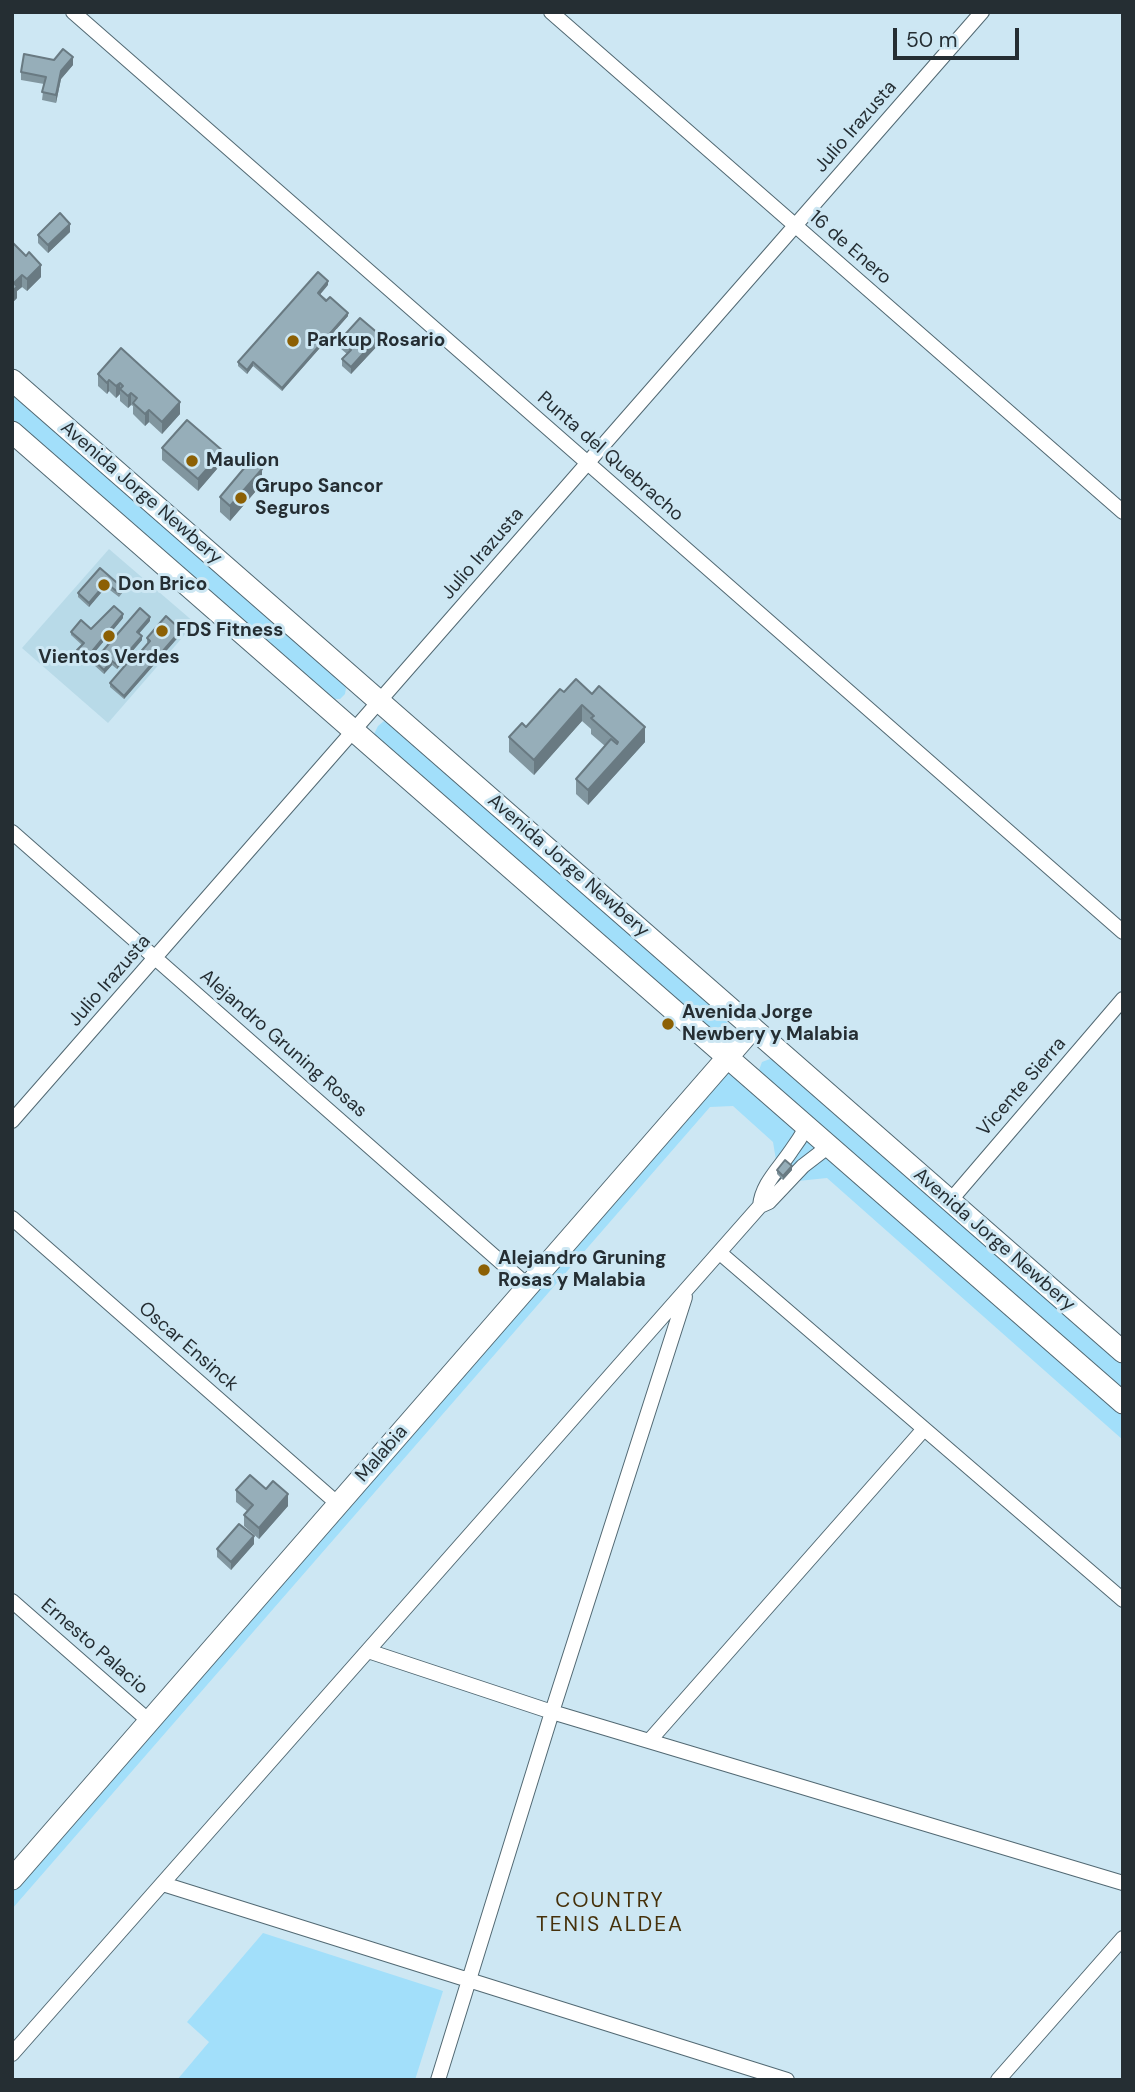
<!DOCTYPE html>
<html>
<head>
<meta charset="utf-8">
<style>
  body { margin:0 }
  #map { position:relative; width:1135px; height:2092px; overflow:hidden; background:#cde7f3; font-family:"DM Sans",sans-serif }
  canvas { display:block }
  .frame { position:absolute; inset:0; border:14px solid #252e33; pointer-events:none }
  .scale { position:absolute; left:893px; top:28px; width:126px; height:32px; box-sizing:border-box; border:4px solid #252e33; border-top:0; padding-left:9px; font-size:21px; line-height:24px; white-space:nowrap; color:#252e33; -webkit-text-stroke:5px #cde7f3; paint-order:stroke }
</style>
</head>
<body>
<div id="map">
<canvas width="1135" height="2092"></canvas>
<div class="frame"></div>
<div class="scale">50 m</div>
</div>
<script>
const ctx = document.querySelector('canvas').getContext('2d');
ctx.lineJoin = 'round';
function paint(path, color) { ctx.fillStyle = color; ctx.fill(path, 'evenodd'); }
function trace(path, color, width, dash) { ctx.strokeStyle = color; ctx.lineWidth = width; ctx.lineCap = dash ? 'butt' : 'round'; ctx.setLineDash(dash || []); ctx.stroke(path); }
function write(font, color, halo, rows, align = 'center') {
  ctx.font = font + ' "DM Sans",sans-serif'; ctx.lineWidth = 6; ctx.setLineDash([]); ctx.textBaseline = 'middle'; ctx.strokeStyle = halo; ctx.fillStyle = color; for (const [text, x, y, turn = 0] of rows) {
    ctx.save(); ctx.translate(x, y); ctx.rotate((+turn || 0) * Math.PI / 180); ctx.textAlign = isNaN(turn) ? turn : align; if (halo) ctx.strokeText(text, 0, 0); ctx.fillText(text, 0, 0); ctx.restore();
  }
}
const built = new Path2D(`
  M109,549l86,74 -87,100 -86,-75z`);
const green = new Path2D(`
  M12,392l329,289 5,7 -1,6 -5,5h-8l-320,-280z
  M384,721l6,2 332,291 6,10 -9,7 -11,-5 -331,-288 -3,-4 4,-8z
  M727,1057l396,346v37l-296,-262 -29,3 -22,-21 -3,-18 -40,-36 -23,1 -698,802v-30z
  M770,1059l8,4 345,302v25l-360,-314 -4,-6 3,-8z
  M263,1933l180,58 -28,89h-238l32,-38 -22,-20z`);
const street = new Path2D(`
  M73,12l1050,920
  M551,12l572,500
  M12,832l516,454
  M12,1121l970,-1109
  M950,1201l173,-202
  M760,1206c2,-22 19,-37 31,-55 6,-8 11,-16 16,-25
  M12,1218l326,286
  M720,1253l403,347
  M12,1601l137,120
  M368,1651l184,61 571,171
  M650,1740l274,-311
  M163,1884l624,196
  M12,2054l748,-848 9,-4 34,-36 26,-20
  M438,2080l114,-368 133,-415
  M998,2080l125,-142`);
const secondary = new Path2D(`
  M12,380l1111,972
  M12,432l1111,971
  M12,1879l741,-851`);
const wall = new Path2D(`
  M73,65l-12,14 -5,24 -14,-3 2,-16 -23,-4v-8z
  M70,232l-22,21 -10,-10v-8z
  M12,242l29,35 -14,14 -5,-4 -5,4v7l-5,5z
  M328,285l-8,9 28,22 -66,75 -29,-25 -6,8 -9,-8v-4z
  M340,340l40,3 -29,31 -9,-8v-7l5,-5 -7,-6z
  M121,348l59,66 -18,20 -13,-12 -4,4 -12,-12v-8l-2,-1 -3,3 -8,-7v-7l-4,4 -7,-7 -2,3 -9,-8v-12z
  M162,448l61,14 -25,29 -36,-31z
  M262,484l-32,37 -10,-9v-15z
  M100,568l23,24 -4,5 -13,-10 -17,20 -11,-10v-4z
  M123,618l-39,47 -6,-6 -1,-5 5,-9 -11,-10v-3l20,-3z
  M150,621l-11,12 3,7 -25,29 -5,-4 -8,9 -10,-9v-4z
  M181,634l-57,65 -14,-12v-4l27,-27 11,-13 -1,-1v-4z
  M564,692l81,50 -57,63 -12,-11v-15l29,-33 -14,-12v-5l-9,-8 -48,54 -25,-23v-15l17,-10z
  M777,1170h15l-9,10 -6,-6z
  M266,1489l22,17 -29,33 -15,-13v-11l3,-4 -11,-9v-12z
  M254,1544l-23,26 -14,-13v-8z`);
const shadedWall = new Path2D(`
  M73,57v8l-12,14 -5,24v-8l5,-24z
  M70,224v8l-22,21v-8z
  M41,265v12l-14,14v-12z
  M22,275v12l-5,4v7l-5,5v-12l2,-8z
  M328,281v4l-10,12v-4z
  M348,313v3l-66,75v-3z
  M380,335v8l-29,31v-7z
  M253,362v4l-6,8v-4z
  M109,380v11l-2,3v-11z
  M120,383v11l-4,4v-12z
  M131,393v12l-3,3v-12z
  M180,402v12l-18,20v-12z
  M149,410v12l-4,4v-12z
  M223,451v11l-25,29v-12z
  M262,469v15l-32,37v-15z
  M106,583v4l-17,20v-4z
  M123,614v4l-39,47v-4z
  M150,617v4l-13,15v-4z
  M181,630v4l-57,65v-3z
  M142,636v4l-25,29v-4z
  M112,661v4l-8,9v-4z
  M582,705v16l-48,54v-15z
  M645,727v15l-57,63v-15z
  M792,1166v4l-9,10v-4z
  M288,1494v12l-29,33v-11z
  M254,1536v8l-23,26v-8z`);
const building = new Path2D(`
  M63,49l10,8 -12,14 -5,24 -14,-3 4,-15 -25,-5 3,-18 30,6z
  M60,213l10,11 -22,21 -10,-10z
  M12,242l14,14 3,-4 12,13 -14,14 -5,-4 -8,8 3,4 -5,4z
  M318,272l10,9 -10,12 8,8 4,-4 18,16 -66,75 -29,-26 -6,8 -9,-8z
  M360,318l20,17 -29,32 -9,-8 9,-9 -11,-10z
  M121,348l59,54 -18,20 -13,-12 -4,4 -12,-11 4,-5 -6,-5 -3,3 -8,-7 3,-3 -3,-3 -4,3 -7,-6 -2,3 -9,-9z
  M187,420l36,31 -25,28 -36,-31z
  M251,460l11,9 -32,37 -10,-9z
  M100,568l23,20 -4,5 -13,-10 -17,20 -11,-10z
  M114,606l9,8 -39,47 -6,-6 -1,-5 7,-7 -13,-11 10,-12 10,9z
  M140,608l10,9 -13,15 5,4 -25,29 -5,-4 -8,9 -10,-9z
  M166,616l15,14 -57,66 -14,-13 25,-29 2,2 13,-15 -3,-3z
  M576,679l16,15 7,-8 46,41 -57,63 -12,-11 35,-40 6,5 1,-2 -27,-24 3,-2 -12,-11 -48,55 -25,-23 13,-14 4,4 34,-38 4,3z
  M785,1160l7,6 -9,10 -6,-6z
  M250,1475l16,14 7,-8 15,13 -29,34 -15,-13 9,-10 -17,-15z
  M239,1524l15,12 -23,26 -14,-13z`);
const markers = [
  [293,341,7,"#8c6004"],
  [192,461,7,"#8c6004"],
  [241,498,7,"#8c6004"],
  [104,585,7,"#8c6004"],
  [162,631,7,"#8c6004"],
  [109,636,7,"#8c6004"],
  [668,1024,7,"#8c6004"],
  [484,1270,7,"#8c6004"]
];
const streetNames = [
  ["Julio Irazusta",856,127,-49],
  ["16 de Enero",850,248,41],
  ["Punta del Quebracho",610,457,41],
  ["Avenida Jorge Newbery",141,493,41],
  ["Julio Irazusta",483,554,-49],
  ["Avenida Jorge Newbery",568,866,41],
  ["Julio Irazusta",110,981,-49],
  ["Alejandro Gruning Rosas",283,1044,41],
  ["Vicente Sierra",1022,1087,-49],
  ["Avenida Jorge Newbery",994,1240,41],
  ["Oscar Ensinck",188,1347,41],
  ["Malabia",382,1454,-49],
  ["Ernesto Palacio",94,1647,41]
];
const poiNames = [
  ["Parkup Rosario",307,341],
  ["Maulion",206,461],
  ["Grupo Sancor",255,487],
  ["Seguros",255,509],
  ["Don Brico",118,585],
  ["FDS Fitness",176,631],
  ["Vientos Verdes",109,658,"center"],
  ["Avenida Jorge",682,1013],
  ["Newbery y Malabia",682,1035],
  ["Alejandro Gruning",498,1259],
  ["Rosas y Malabia",498,1281]
];
const neighbourhoodNames = [
  ["COUNTRY",610,1901],
  ["TENIS ALDEA",610,1925]
];
paint(built, '#b8dae8');
paint(green, '#a2dffa');
trace(street, '#526973', 16);
trace(secondary, '#526973', 23);
trace(street, '#fff', 14);
trace(secondary, '#fff', 21);
paint(wall, '#81969f');
paint(shadedWall, '#697a82');
paint(building, '#96aeb9');
trace(building, '#697a82', 2);
for (const [x, y, r, color] of markers) { const dot = new Path2D(); dot.arc(x, y, r, 0, 2 * Math.PI); ctx.fillStyle = color; ctx.fill(dot); trace(dot, '#cde7f3', 2.5); }
write('19px', '#252e33', '#cde7f3', streetNames);
write('bold 19px', '#252e33', '#cde7f3', poiNames, 'left');
ctx.letterSpacing = '2px';
write('21px', '#46310b', '#cde7f3', neighbourhoodNames);
ctx.letterSpacing = '0px';
</script>
</body>
</html>
